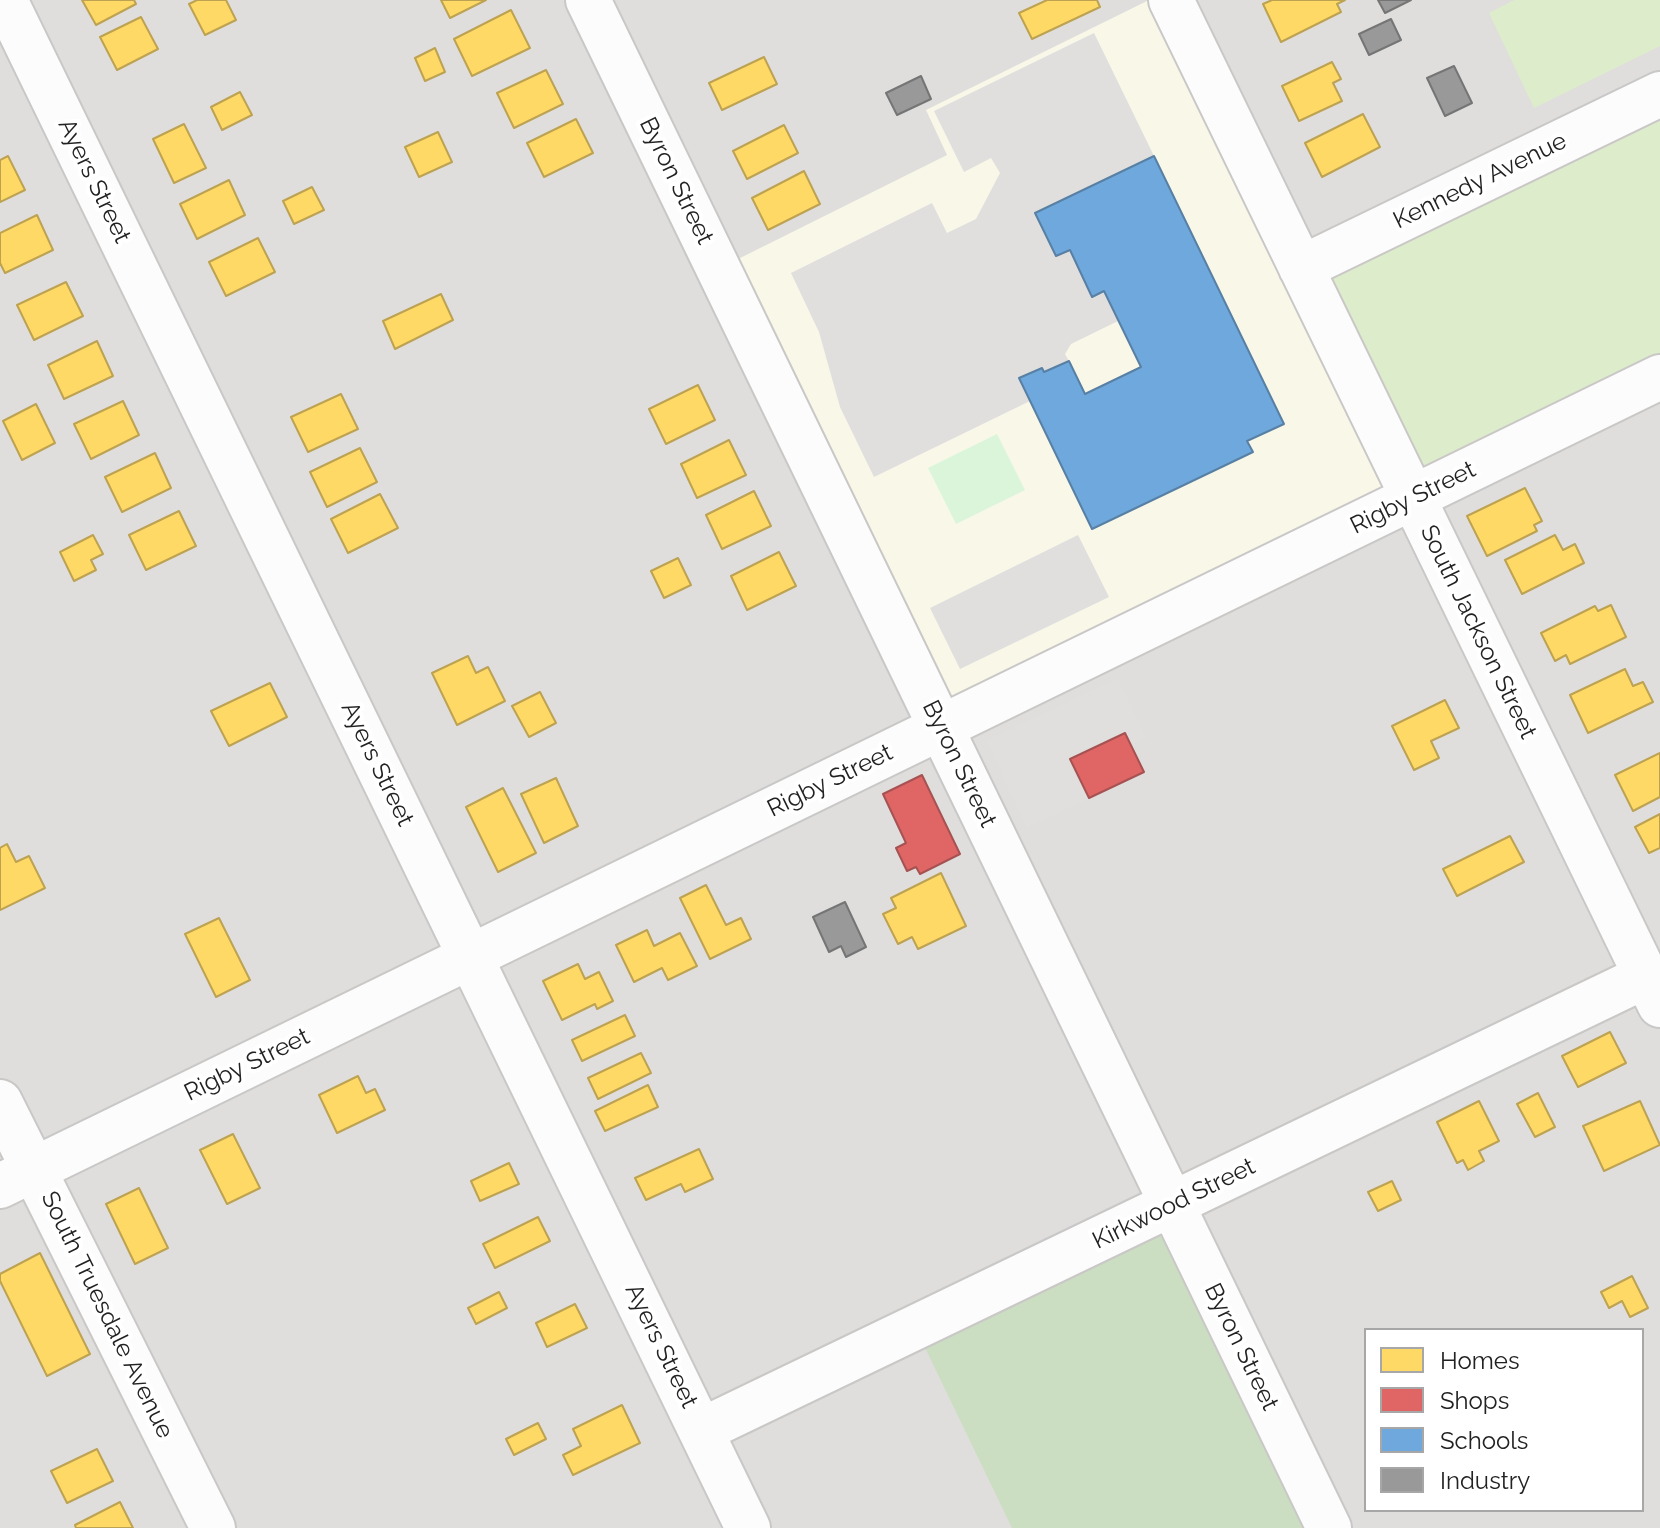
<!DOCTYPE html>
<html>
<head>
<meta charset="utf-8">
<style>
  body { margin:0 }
  #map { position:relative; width:1660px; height:1528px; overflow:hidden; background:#f0eeeb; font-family:Raleway,sans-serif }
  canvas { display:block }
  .legend { position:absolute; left:1364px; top:1328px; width:280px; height:184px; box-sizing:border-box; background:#fff; border:2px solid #a7a7a7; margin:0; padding:10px 14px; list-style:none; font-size:24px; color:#222 }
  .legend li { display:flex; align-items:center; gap:16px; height:40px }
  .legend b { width:40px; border:2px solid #a7a7a7 }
</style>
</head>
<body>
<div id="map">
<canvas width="1660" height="1528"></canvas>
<ul class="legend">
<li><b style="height:22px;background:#ffd966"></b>Homes</li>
<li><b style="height:22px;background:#e06666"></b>Shops</li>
<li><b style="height:22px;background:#6fa8dc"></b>Schools</li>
<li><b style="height:22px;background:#999"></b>Industry</li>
</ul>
</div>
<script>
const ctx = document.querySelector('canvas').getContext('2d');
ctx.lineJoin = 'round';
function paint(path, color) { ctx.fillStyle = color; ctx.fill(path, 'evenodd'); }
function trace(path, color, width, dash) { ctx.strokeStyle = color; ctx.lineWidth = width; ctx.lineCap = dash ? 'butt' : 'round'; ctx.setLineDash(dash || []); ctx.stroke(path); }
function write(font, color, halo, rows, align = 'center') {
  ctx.font = font + ' Raleway,sans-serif'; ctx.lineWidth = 8; ctx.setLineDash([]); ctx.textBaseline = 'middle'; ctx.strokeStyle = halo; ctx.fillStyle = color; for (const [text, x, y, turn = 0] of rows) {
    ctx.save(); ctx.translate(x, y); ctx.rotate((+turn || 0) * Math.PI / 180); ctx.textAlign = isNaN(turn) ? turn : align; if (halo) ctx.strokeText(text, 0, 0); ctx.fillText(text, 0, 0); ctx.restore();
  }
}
const residential = new Path2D(`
  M0,0h1660v1528h-1660zM1366,1330h276v180h-276z`);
const education = new Path2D(`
  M1149,0h22l241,498 -471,229 -223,-458 229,-114 -21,-45z`);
const grass = new Path2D(`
  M1514,0h146v46l-126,62 -45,-95z
  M1660,94v283l-248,121 -111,-230z`);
const forest = new Path2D(`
  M1172,1205l157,323h-317l-96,-199z`);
const park = new Path2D(`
  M997,434l28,56 -69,34 -28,-56z`);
const parking = new Path2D(`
  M1094,33l60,123 -119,57 21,43 14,-6 22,46 12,-5 14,30 -47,23 -6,10 4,7 -25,11 -3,-4 -22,10 11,23 -156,76 -34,-70 -21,-75 -28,-59 141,-70 15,30 29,-14 24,-46 -9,-15 -27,14 -30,-61z
  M1078,535l31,62 -149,72 -30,-61z
  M1118,678l28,60 -15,7 -6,-12 -54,26 18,39 -62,30 -41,-87z`);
const homes = new Path2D(`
  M82,0h52l2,4 -40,21z
  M197,0h29l10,20 -31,15 -16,-31z
  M441,0h45l-36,18z
  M1047,0h50l3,7 -68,32 -13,-26z
  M1272,0h73l-8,4 4,8 -60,30 -18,-38z
  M511,10l19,38 -58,28 -18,-37z
  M141,17l17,32 -41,21 -17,-33z
  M435,48l10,24 -20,9 -10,-23z
  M764,57l13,27 -55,26 -13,-27z
  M1332,62l9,17 -8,4 9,18 -43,20 -17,-35z
  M546,70l17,34 -49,24 -17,-35z
  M240,92l12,23 -30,15 -11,-23z
  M1363,114l17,33 -58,30 -17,-34z
  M576,119l17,34 -49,24 -17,-34z
  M184,124l22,44 -32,15 -21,-44z
  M784,125l14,28 -51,26 -14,-28z
  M438,132l14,30 -33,15 -14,-30z
  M8,156l17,34 -25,12v-42z
  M804,171l16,33 -52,26 -16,-32z
  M229,180l16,35 -48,24 -17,-35z
  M312,187l12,23 -30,14 -11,-23z
  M37,215l16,35 -48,23 -5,-10v-30z
  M258,238l17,34 -49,24 -17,-34z
  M66,282l17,34 -49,24 -17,-35z
  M441,294l12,26 -58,29 -12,-28z
  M97,341l16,35 -49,23 -16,-34z
  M698,385l17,35 -49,24 -17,-35z
  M341,394l17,35 -50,23 -17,-35z
  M123,401l16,34 -48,24 -17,-35z
  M36,404l19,39 -33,17 -19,-39z
  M729,440l17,35 -49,23 -16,-34z
  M360,448l17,34 -50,25 -17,-35z
  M155,453l16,35 -49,24 -17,-35z
  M1525,488l17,33 -8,4 3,6 -50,25 -20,-40z
  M754,491l17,35 -49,23 -16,-34z
  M380,494l18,34 -50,25 -17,-34z
  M179,511l17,35 -50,24 -17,-35z
  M93,535l10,19 -12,6 5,10 -22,11 -14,-29z
  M1555,535l8,15 12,-6 9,19 -62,31 -17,-34z
  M779,552l17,34 -49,24 -16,-34z
  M678,558l13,27 -27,13 -13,-27z
  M1611,605l15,32 -56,27 -4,-9 -11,6 -14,-28 54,-27 3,5z
  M468,656l8,17 12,-6 17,34 -48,24 -25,-52z
  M1625,669l8,17 10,-4 10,20 -65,31 -18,-38z
  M270,683l17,34 -58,29 -18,-35z
  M540,692l16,31 -27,14 -17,-31z
  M1445,700l14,28 -28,13 8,17 -25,12 -22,-44z
  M1660,753v44l-27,14 -18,-36z
  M556,778l22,48 -34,17 -23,-49z
  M503,788l33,65 -38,19 -32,-65z
  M1660,814v34l-11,5 -14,-26z
  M1510,836l14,26 -67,34 -14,-27z
  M7,844l9,18 13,-6 16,32 -45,22v-62z
  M941,873l25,53 -48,23 -6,-12 -14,7 -15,-30 13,-6 -5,-10z
  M706,885l20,40 15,-7 10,21 -41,20 -30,-61z
  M219,918l31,62 -34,17 -31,-63z
  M647,930l7,16 26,-13 17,33 -29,14 -6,-12 -28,14 -18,-37z
  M578,964l7,15 14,-7 14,29 -16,8 -2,-5 -33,16 -19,-39z
  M625,1015l10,21 -53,25 -10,-21z
  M1610,1032l16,31 -48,24 -16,-31z
  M641,1053l10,20 -53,26 -10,-21z
  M358,1076l8,17 9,-4 10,21 -48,23 -18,-38z
  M648,1085l10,22 -53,24 -10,-20z
  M1538,1093l17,34 -20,10 -18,-33z
  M1479,1101l20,40 -20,10 5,10 -16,9 -5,-10 -6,3 -20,-41z
  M1640,1101l20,44 -56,26 -21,-45z
  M233,1134l27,54 -33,16 -27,-54z
  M699,1149l14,30 -28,13 -4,-8 -35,16 -11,-22z
  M509,1163l10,21 -39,17 -9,-20z
  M1392,1181l9,19 -23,11 -10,-19z
  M139,1188l29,60 -33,16 -29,-60z
  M538,1217l12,24 -55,27 -12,-24z
  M40,1253l50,101 -43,22 -47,-95v-7z
  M1632,1276l16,32 -18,9 -8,-16 -13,7 -8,-16z
  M499,1292l8,16 -31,16 -8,-16z
  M575,1304l12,24 -40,19 -11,-24z
  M622,1405l18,38 -67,32 -10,-20 18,-9 -8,-17z
  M538,1423l8,16 -32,16 -8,-16z
  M97,1449l16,32 -46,22 -16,-32z
  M120,1502l13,26h-57l-1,-3z`);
const shops = new Path2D(`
  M1125,733l19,39 -55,26 -19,-39z
  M922,775l38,79 -40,20 -4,-7 -9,4 -11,-23 10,-5 -23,-49z`);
const schools = new Path2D(`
  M1154,156l130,268 -37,17 6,11 -161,77 -73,-151 23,-10 2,4 25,-11 16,33 56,-27 -37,-76 -12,6 -22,-47 -14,6 -21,-43z`);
const industry = new Path2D(`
  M1378,0h33l-26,13z
  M1391,19l10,21 -32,15 -10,-21z
  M1454,66l18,37 -27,13 -18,-38z
  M921,76l10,23 -34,16 -11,-22z
  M845,902l21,45 -20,10 -5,-11 -12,6 -16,-35z`);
const minor = new Path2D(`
  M5,0l743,1528
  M588,0l741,1528
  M1171,0l489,1005
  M1301,268l359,-174
  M0,1102l213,426
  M0,1186l1660,-809
  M702,1430l944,-454`);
const streetNames = [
  ["Ayers Street",94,181,64],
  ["Byron Street",676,181,64],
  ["Kennedy Avenue",1480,181,-26],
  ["Rigby Street",1413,498,-26],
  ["South Jackson Street",1478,632,64],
  ["Ayers Street",377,764,64],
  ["Byron Street",959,764,64],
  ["Rigby Street",830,781,-26],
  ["Rigby Street",247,1065,-26],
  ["Kirkwood Street",1174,1204,-26],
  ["South Truesdale Avenue",107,1315,64],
  ["Ayers Street",661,1346,64],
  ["Byron Street",1241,1347,64]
];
paint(residential, '#dfdedc');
paint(education, '#f8f7e8');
paint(grass, '#ddeccb');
paint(forest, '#cbdec1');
paint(park, '#daf5da');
paint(parking, '#e0dfde');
paint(homes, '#ffd966');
trace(homes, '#bda252', 2);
paint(shops, '#e06666');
trace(shops, '#a75252', 2);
paint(schools, '#6fa8dc');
trace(schools, '#5880a4', 2);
paint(industry, '#999');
trace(industry, '#757575', 2);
trace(minor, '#c9c8c7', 48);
trace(minor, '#fdfcfc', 44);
write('24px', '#222', '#fff', streetNames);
</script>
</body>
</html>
